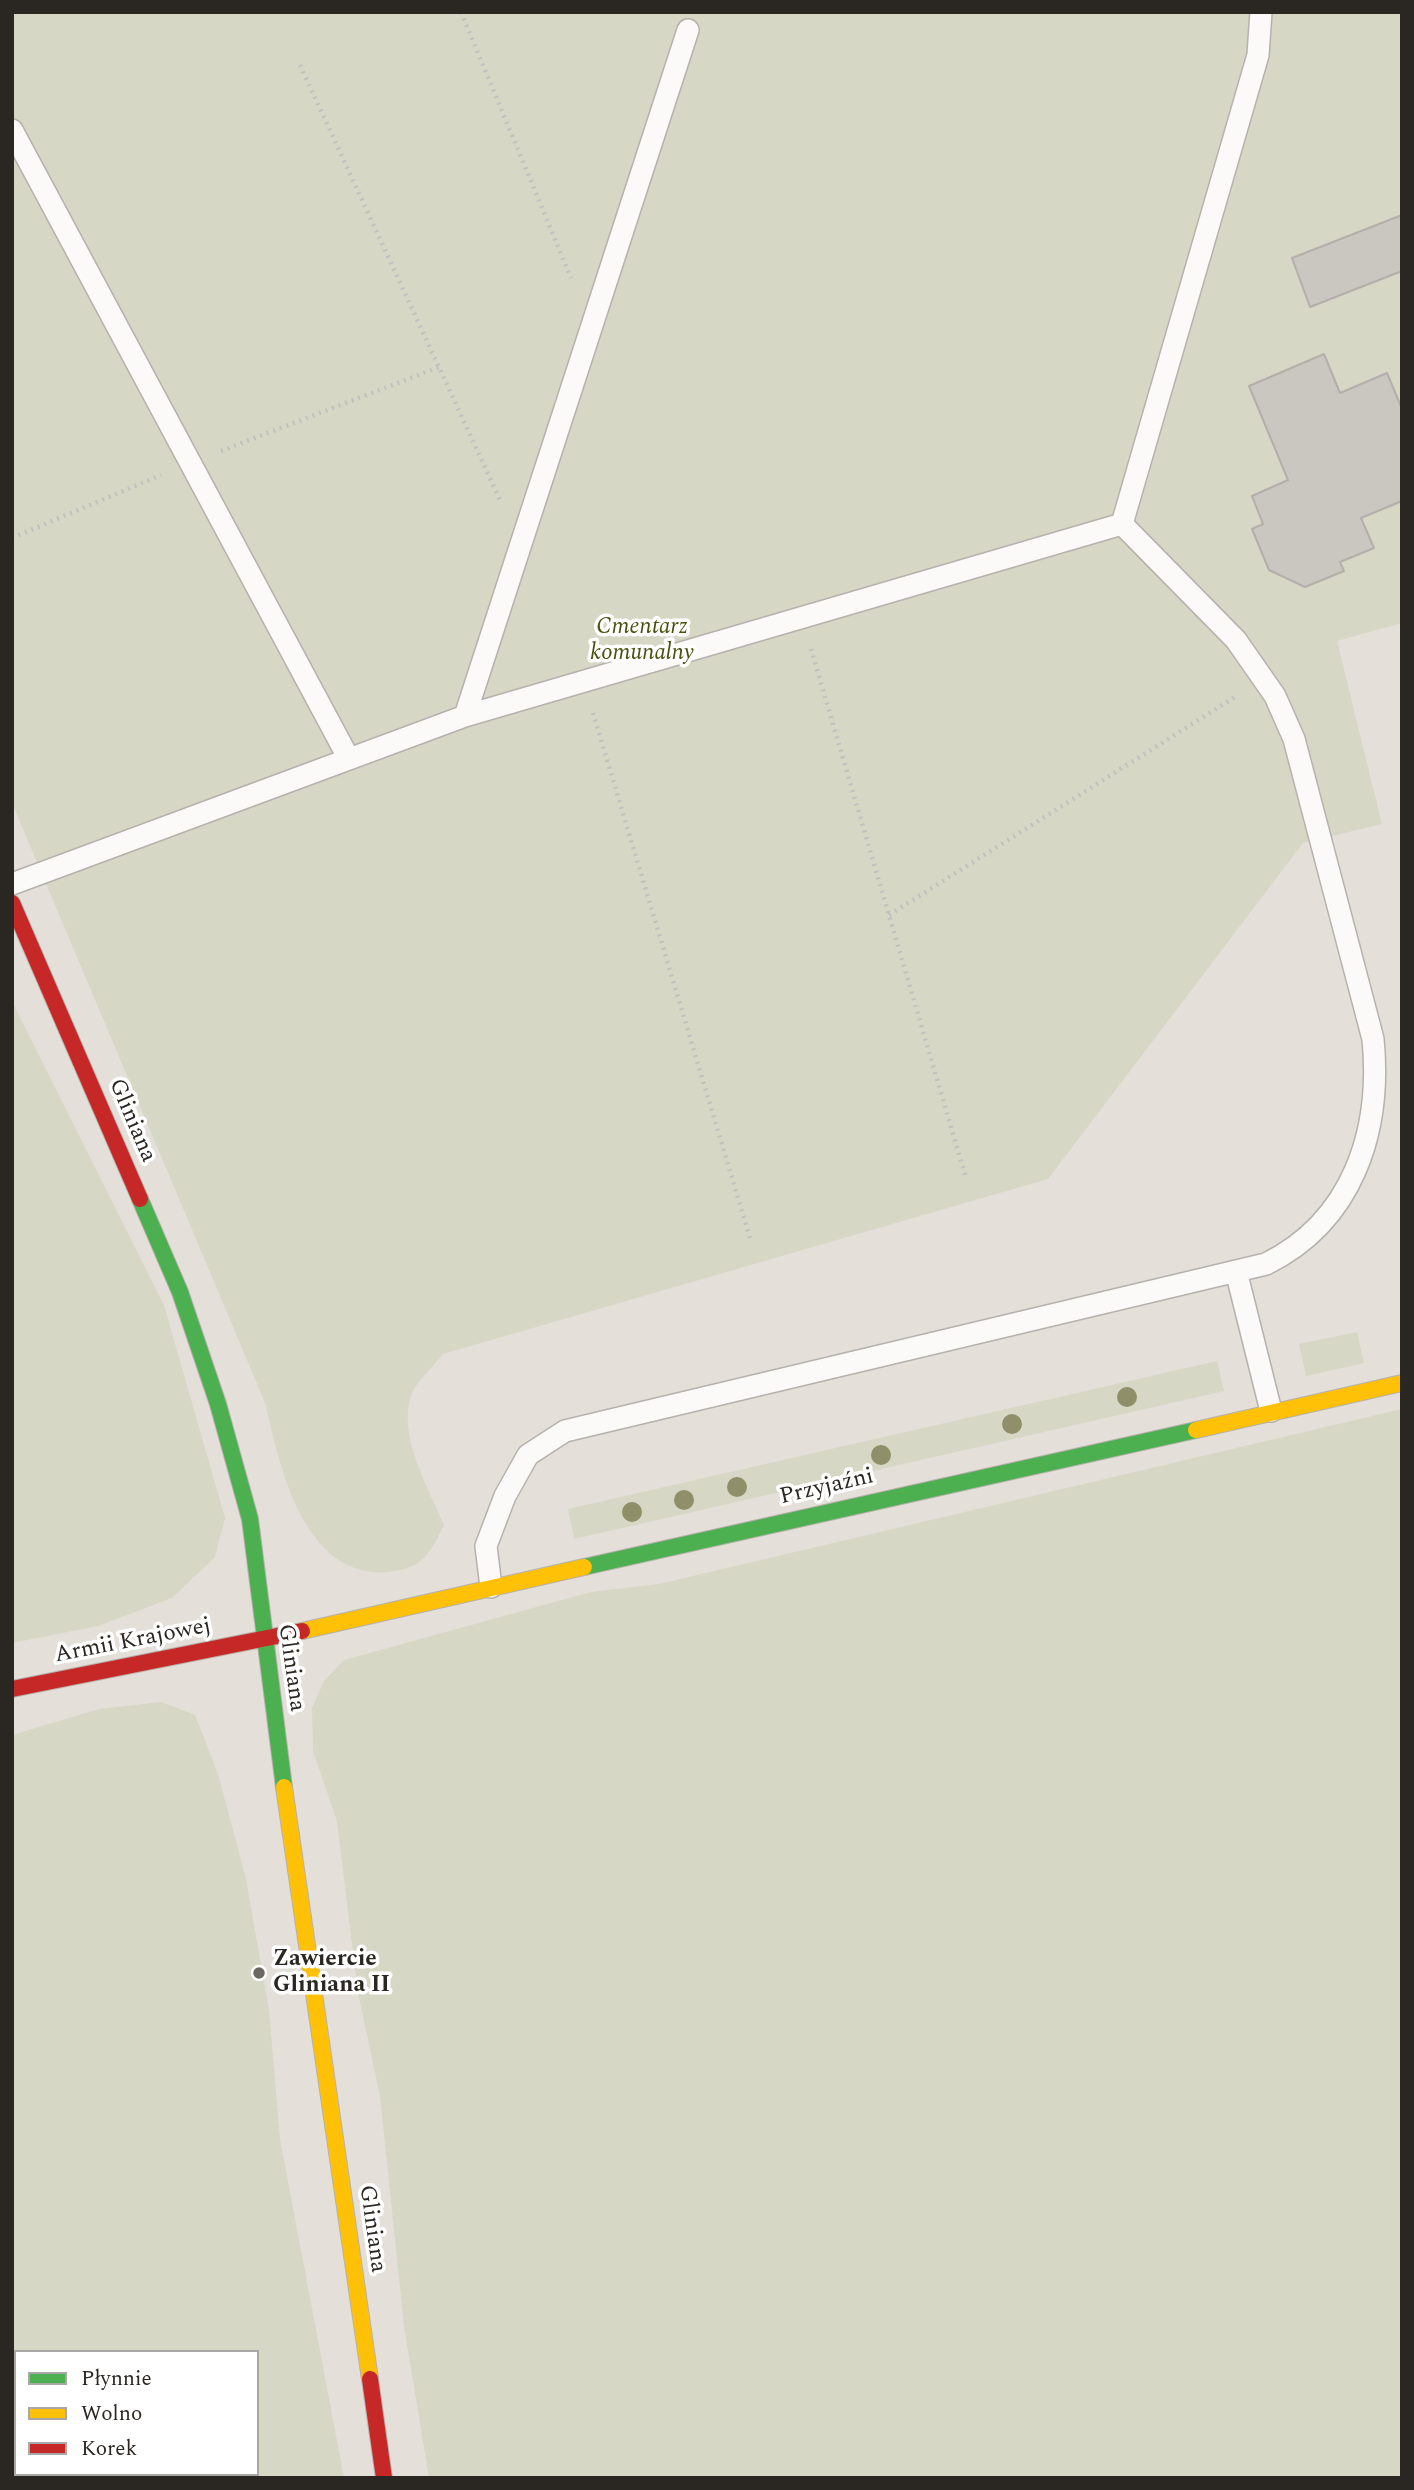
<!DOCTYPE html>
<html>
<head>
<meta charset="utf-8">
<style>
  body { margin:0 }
  #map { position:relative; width:1414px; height:2490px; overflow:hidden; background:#e4dfd8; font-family:Spectral,serif }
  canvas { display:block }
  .frame { position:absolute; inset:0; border:14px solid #2a2621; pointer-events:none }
  .legend { position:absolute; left:14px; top:2350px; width:245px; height:126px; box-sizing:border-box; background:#fff; border:2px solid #aaa8a6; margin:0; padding:9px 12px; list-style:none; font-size:21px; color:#2a2621 }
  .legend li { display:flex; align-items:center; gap:14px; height:35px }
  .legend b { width:35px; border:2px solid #aaa8a6 }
</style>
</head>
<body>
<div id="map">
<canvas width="1414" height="2490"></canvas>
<div class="frame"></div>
<ul class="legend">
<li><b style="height:9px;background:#4caf50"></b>Płynnie</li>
<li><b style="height:9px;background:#ffc107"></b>Wolno</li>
<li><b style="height:9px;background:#c62828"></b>Korek</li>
</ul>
</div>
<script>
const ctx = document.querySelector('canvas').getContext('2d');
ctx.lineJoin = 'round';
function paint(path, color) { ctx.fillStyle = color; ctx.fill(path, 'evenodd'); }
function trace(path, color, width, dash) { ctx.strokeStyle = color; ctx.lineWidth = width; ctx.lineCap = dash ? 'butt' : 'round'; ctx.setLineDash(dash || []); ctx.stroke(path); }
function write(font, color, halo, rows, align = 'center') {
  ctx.font = font + ' Spectral,serif'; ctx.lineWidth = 7; ctx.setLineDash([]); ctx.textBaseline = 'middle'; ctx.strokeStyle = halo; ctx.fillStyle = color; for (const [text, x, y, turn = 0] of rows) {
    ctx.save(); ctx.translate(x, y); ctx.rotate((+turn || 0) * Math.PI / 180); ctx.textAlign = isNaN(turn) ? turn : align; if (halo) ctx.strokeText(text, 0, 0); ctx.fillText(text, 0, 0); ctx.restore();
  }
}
const green = new Path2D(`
  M12,12h1390v611l-65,18 45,183 -79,19 -255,336 -605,175c-9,12 -25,26 -31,39 -16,42 17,95 32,132 -14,29 -22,44 -57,47 -82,7 -108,-105 -121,-167l-254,-602z
  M12,1001l152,304 61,213 -10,39 -43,41 -74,28 -86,17z
  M1357,1332l7,31 -58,13 -7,-32z
  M1217,1361l7,30 -650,148 -6,-30z
  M1402,1409v1069h-973l-25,-152 -24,-230 -22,-103 -21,-172 -24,-70 -1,-43 12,-27 20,-21 247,-68 68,-8z
  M161,1702l34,13 23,59 28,105 23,131 11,129 64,339h-332v-743l87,-26zM16,2352h241v122h-241z`);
const building = new Path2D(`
  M1402,215v56l-92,36 -18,-49z
  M1324,354l16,39 47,-20 15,36v92l-41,17 13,30 -34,14 4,9 -39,16 -36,-17 -17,-41 11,-5 -11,-28 36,-16 -39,-94z`);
const path = new Path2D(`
  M461,12l110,266
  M300,65l200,435
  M221,451l218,-84
  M12,538l149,-63
  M811,649l155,529
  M593,713l157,525
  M889,915l346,-218`);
const lane = new Path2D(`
  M12,130l337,629
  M1122,524l136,-469 3,-43
  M465,716l223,-686
  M12,884l453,-168 657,-192 114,116 39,56 19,43 79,300c9,92 -20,182 -107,225l-701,167 -37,24 -23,41 -19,50 5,41
  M1236,1271l35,140`);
const fast = new Path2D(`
  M140,1199l40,93 38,112 32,115 34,268
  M584,1567l612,-137`);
const slow = new Path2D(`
  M1196,1430l206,-47
  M302,1631l282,-64
  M284,1787l86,592`);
const jam = new Path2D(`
  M12,903l128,296
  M12,1689l290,-58
  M370,2379l14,99`);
const trees = [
  [1127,1397],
  [1012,1424],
  [881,1455],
  [737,1487],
  [684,1500],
  [632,1512]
];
const markers = [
  [259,1973,7,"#6b6761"]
];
const parkNames = [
  ["Cmentarz",642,628],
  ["komunalny",642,654]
];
const streetNames = [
  ["Gliniana",131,1121,67],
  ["Przyjaźni",827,1488,-13],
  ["Armii Krajowej",133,1642,-11],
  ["Gliniana",290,1668,82],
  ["Gliniana",371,2229,82]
];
const poiNames = [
  ["Zawiercie",273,1960],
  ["Gliniana II",273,1986]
];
paint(green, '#d7d7c5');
paint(building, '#cac6c0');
trace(building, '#b4afaa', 2);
trace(lane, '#b6b1ac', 24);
trace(fast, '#b6b1ac', 18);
trace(slow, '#b6b1ac', 18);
trace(jam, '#b6b1ac', 18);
trace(path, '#c3c1be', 4.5, [2, 5]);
trace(lane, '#fbfaf9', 21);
trace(fast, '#4caf50', 16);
trace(slow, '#ffc107', 16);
trace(jam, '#c62828', 16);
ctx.fillStyle = '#8f9069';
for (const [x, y] of trees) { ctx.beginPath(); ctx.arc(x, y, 10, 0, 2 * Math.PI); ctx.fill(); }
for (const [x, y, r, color] of markers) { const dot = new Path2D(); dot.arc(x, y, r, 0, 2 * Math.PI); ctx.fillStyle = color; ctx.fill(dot); trace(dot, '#fff', 2.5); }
write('italic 23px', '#4a500e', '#fff', parkNames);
write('23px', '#2a2621', '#fff', streetNames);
write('bold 23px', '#2a2621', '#fff', poiNames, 'left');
</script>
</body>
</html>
